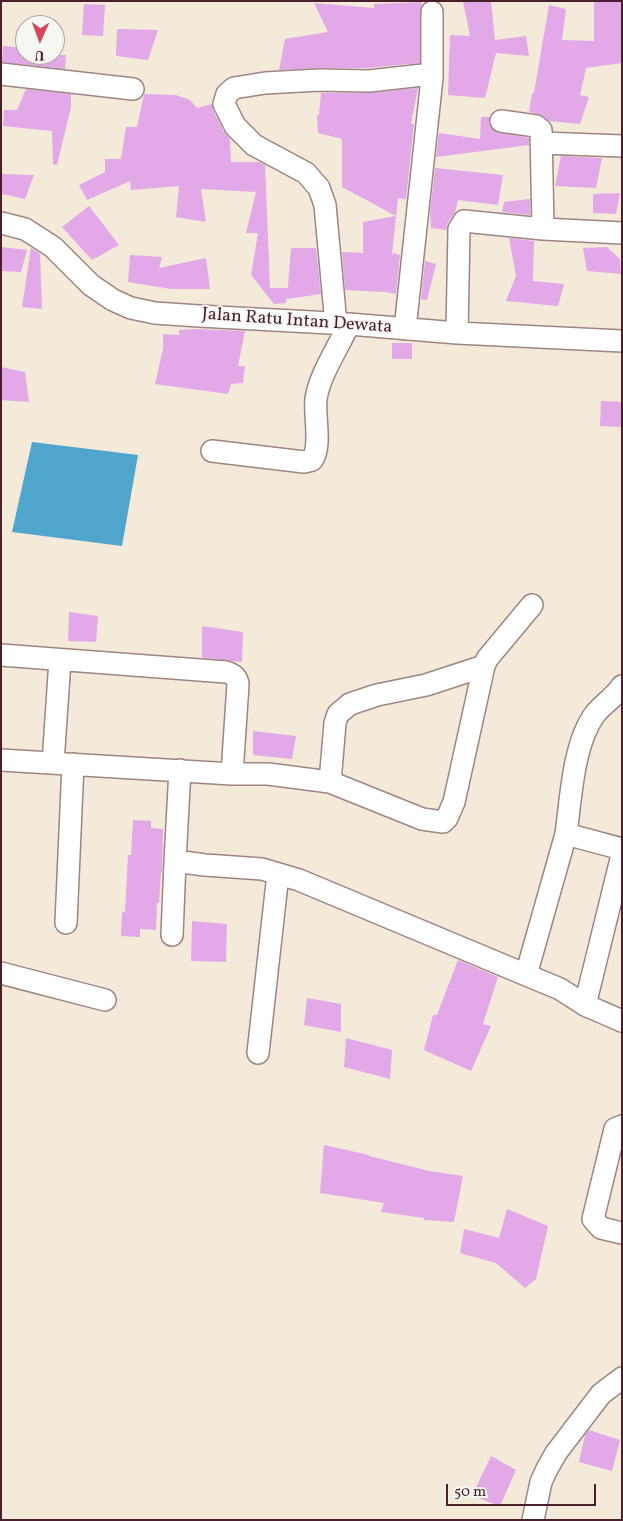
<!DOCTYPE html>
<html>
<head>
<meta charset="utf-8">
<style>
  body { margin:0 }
  #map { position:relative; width:623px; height:1521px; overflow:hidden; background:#f3ead9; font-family:Vollkorn,serif }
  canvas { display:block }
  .frame { position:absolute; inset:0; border:2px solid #4a1f2b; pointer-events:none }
  .north { position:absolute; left:15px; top:15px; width:50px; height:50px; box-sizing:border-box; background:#f6f6f2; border:1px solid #b1a0a2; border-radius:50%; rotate:182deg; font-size:14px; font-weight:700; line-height:20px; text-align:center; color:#4a1f2b }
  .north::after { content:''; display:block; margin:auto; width:18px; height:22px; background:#d1495b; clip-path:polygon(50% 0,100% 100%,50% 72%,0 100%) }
  .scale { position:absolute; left:446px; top:1484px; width:150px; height:22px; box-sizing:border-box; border:2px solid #4a1f2b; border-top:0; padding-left:6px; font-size:15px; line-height:18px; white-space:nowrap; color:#4a1f2b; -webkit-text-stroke:4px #f6f6f2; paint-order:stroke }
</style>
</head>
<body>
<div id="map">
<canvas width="623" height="1521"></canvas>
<div class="frame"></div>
<div class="north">U</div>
<div class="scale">50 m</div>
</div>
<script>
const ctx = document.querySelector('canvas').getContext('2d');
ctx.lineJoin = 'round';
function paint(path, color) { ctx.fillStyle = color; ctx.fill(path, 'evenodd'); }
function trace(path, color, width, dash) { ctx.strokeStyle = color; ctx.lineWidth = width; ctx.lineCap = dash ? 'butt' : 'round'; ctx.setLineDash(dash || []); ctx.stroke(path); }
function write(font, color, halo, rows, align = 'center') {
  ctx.font = font + ' Vollkorn,serif'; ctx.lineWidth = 4; ctx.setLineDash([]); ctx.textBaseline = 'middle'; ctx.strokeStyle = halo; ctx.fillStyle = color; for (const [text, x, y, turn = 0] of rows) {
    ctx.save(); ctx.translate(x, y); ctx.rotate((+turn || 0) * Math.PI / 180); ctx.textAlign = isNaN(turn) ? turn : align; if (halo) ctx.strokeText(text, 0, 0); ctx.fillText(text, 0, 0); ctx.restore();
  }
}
const water = new Path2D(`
  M32,442l106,13 -16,91 -110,-14z`);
const building = new Path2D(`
  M463,1h28l4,39 31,-4 3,20 -33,-3 -11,45 -37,-3 2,-60 20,1z
  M594,1h28v62l-36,5 -6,27 9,2 -9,27 -31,-3 -11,-7 -9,-2 3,-19h2l15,-88 17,4 -4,31 32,1z
  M422,2l-2,10v51l-52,5h-49l-40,2 6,-31 43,-7 -14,-29 60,5v-4z
  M84,4l21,1 -2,31 -21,-1z
  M117,29l41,1 -10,30 -32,-4z
  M3,46l22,2v7h41l-1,14 -63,-7z
  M418,88l-7,36h3l-8,75 -8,-1 -2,18 -54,-29v-48l-24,-6 -1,-18h2l2,-22h49z
  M26,89l45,5v13l-14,58 -4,-1 -1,-33 -49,-5 1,-16h13z
  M144,94l32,1 14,5 7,8 15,-4 1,6 11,22 6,7 1,23h28l6,3 5,123h18l-2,15 -12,1 -23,-29 7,-42h-12l10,-41 -55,-3 5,33 -30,-5 3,-31 -48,4 -1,-9 -43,19 -8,-15 26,-13v-13h16l5,-32h11z
  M481,117h9l-1,8 5,6 35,7v7l-93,12 3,-24 41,6z
  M561,156l41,2 -6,30 -41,-2z
  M435,168l68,7 -5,30 -40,-5 -3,13 -7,9 -2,8 -15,-2 -1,-16z
  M1,174l33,1 -9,24 -23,-5z
  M620,193l-4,21 -23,-1v-19z
  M530,199v16l-28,-3 2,-10z
  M89,206l30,39 -27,15 -30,-33z
  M396,216l-4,39 2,-2 6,2 -4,39 -10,-2 -41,-2 -3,-38 21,1v-31z
  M509,238l25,3 -1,40 31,3 -6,22 -52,-5 10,-25z
  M1,247l26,3 -6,22 -20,-1z
  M607,247l13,12 1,15 -34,-3 -4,-23z
  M31,248l9,6 2,55 -20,-2z
  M291,248h25l5,46 -34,5z
  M130,255l32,2 -3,11 47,-10 4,31h-39l-43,-7z
  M425,261l11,3 -9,36 -6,-1z
  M194,329l51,2 -7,35h7l-2,17 -12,1 -3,10 -73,-10 8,-35v-15l16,1v-5z
  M392,343h20v16h-20z
  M1,367l24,5 4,30 -28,-2z
  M601,401l21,1v25l-22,-1z
  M69,612l29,4 -2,26 -28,-1z
  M202,626l41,6 -1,30 -40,-4z
  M253,731l43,5 -4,23 -39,-4z
  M133,820l18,1v7l12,1 -1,43h-1l-2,31h-2l-1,27 -16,-1v8l-19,-1 1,-24h3l3,-57h3z
  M192,921l35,3 -1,38 -35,-1z
  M458,960l40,17 -15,47 8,2 -20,45 -47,-21 9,-35h4z
  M307,998l34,6v28l-37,-7z
  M346,1038l46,12 -2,29 -46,-12z
  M324,1145l45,10v1l60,15 34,5 -9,46 -30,-2v-2l-43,-6 3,-9 -64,-10z
  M507,1209l41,17 -12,53 -11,9 -29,-25 -36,-10 4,-24 35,9z
  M589,1430l31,10 -8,31 -33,-9 6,-27z
  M491,1456l25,14 -16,36 -28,-10z`);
const minor = new Path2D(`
  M1,74l132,15
  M501,121l35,5 5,4 2,99
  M542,143l80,3
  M1,223l24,6 28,18 38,38 22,15 18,8 24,5 44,3 150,8 108,9 165,8
  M336,324l-11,-119 -6,-17 -13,-15 -52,-28 -19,-19 -11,-22 3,-10 7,-6 31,-5 54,-3 50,1 63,-7
  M405,329l27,-251v-66
  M457,333l2,-104 5,-8 79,8 79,4
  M212,451l92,11 8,-2c10,-13 2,-44 4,-61 3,-23 23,-53 33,-75
  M1,655l225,17c7,2 11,5 12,12l-6,90
  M1,760l231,14h36l62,8 92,37 21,3 4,-4 7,-16 30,-136
  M53,763l7,-103
  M180,770l-5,91 30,4 57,4 37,11 261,109 25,16 37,16
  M330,782l5,-59 3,-9 12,-10 27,-9 49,-10 58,-19 3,-7 45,-54
  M566,834c5,-36 7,-90 29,-120 8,-10 20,-17 27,-28
  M66,923l7,-159
  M172,935l3,-74
  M1,973l104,27
  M526,975l40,-141 56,15
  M585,1005l37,-150
  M258,1053l20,-179
  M622,1126l-7,3 -22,90 8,9 21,5
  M533,1520l8,-38 6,-13 9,-16 45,-59 21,-16`);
const streetNames = [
  ["Jalan Ratu Intan Dewata",297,322,4]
];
paint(water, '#4fa5cb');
paint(building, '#e2a8e8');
trace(minor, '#9e8482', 24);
trace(minor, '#fff', 21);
write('18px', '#4a1f2b', '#f6f6f2', streetNames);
</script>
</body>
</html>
